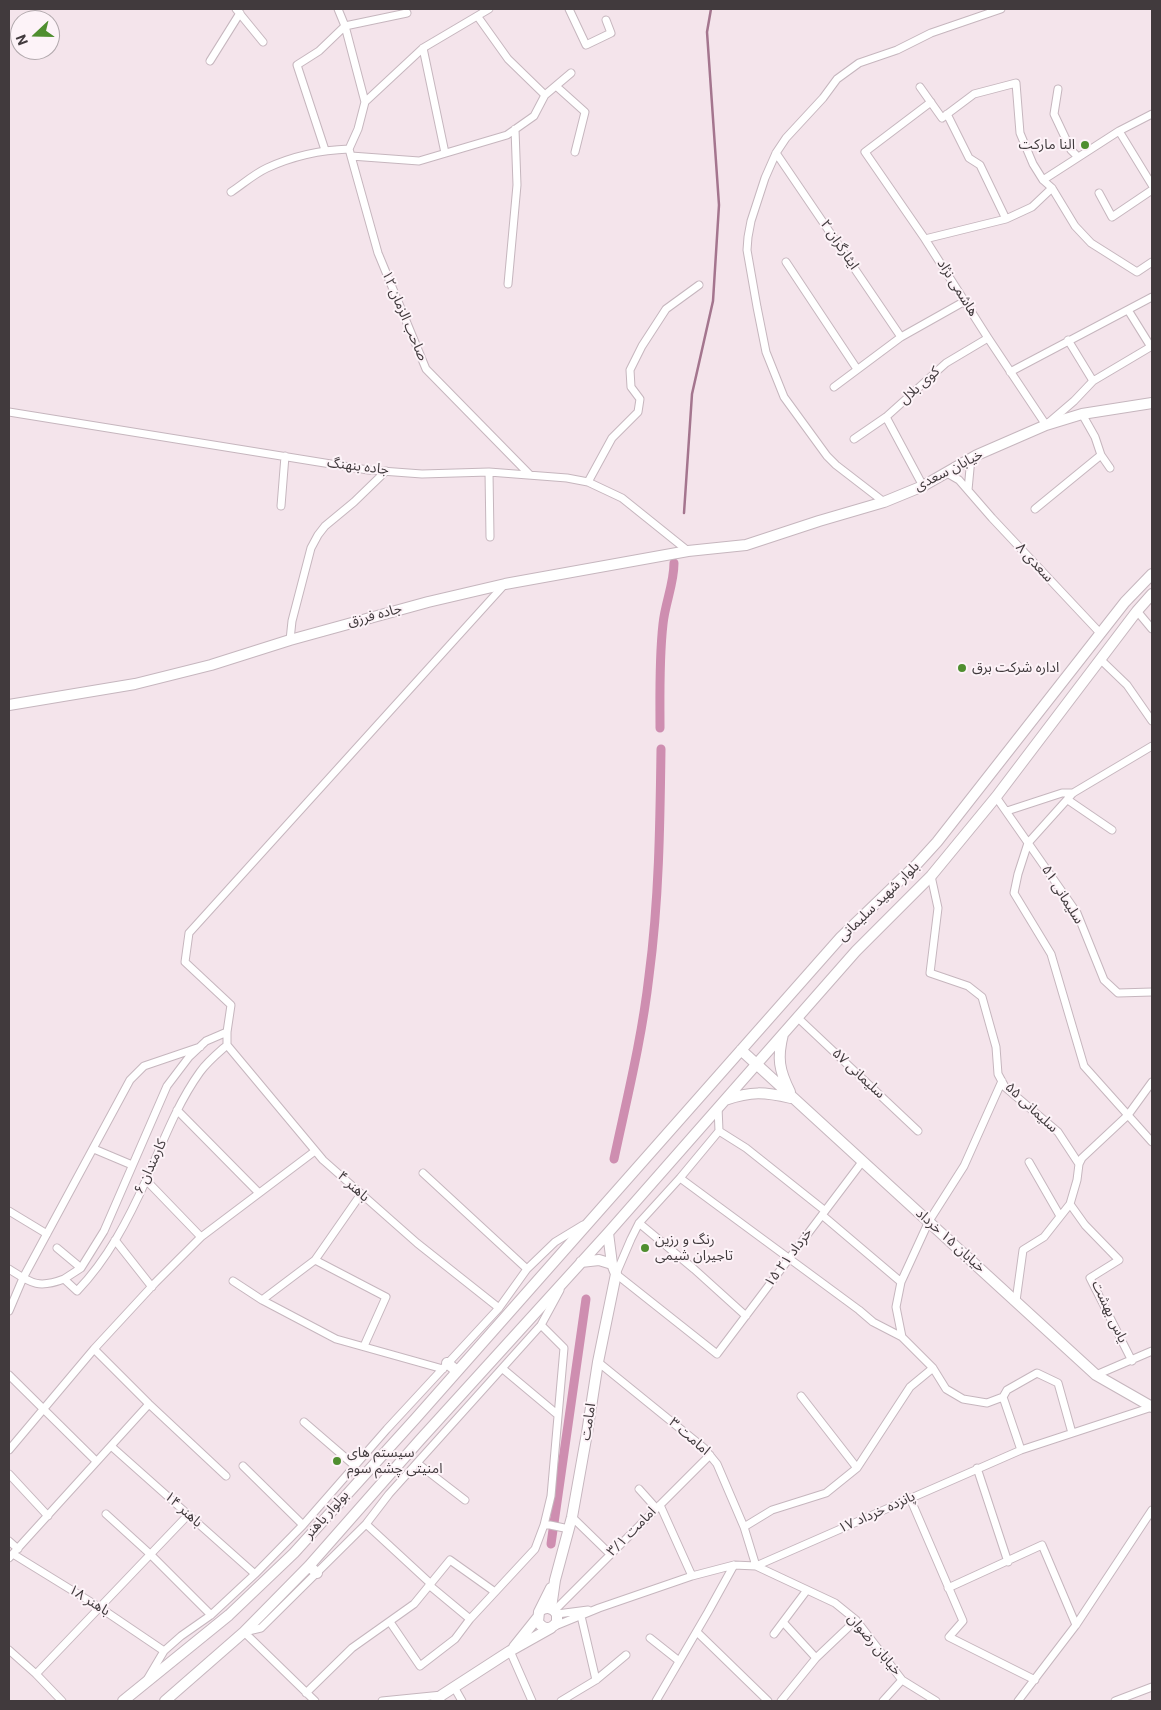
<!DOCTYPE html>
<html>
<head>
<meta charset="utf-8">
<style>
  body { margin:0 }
  #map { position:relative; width:1161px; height:1710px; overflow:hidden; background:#f4e4eb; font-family:Roboto,sans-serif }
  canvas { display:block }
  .frame { position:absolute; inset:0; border:10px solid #413a3d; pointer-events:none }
  .north { position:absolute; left:10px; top:10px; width:50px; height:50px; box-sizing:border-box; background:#fdf3f8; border:1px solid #b2a9ad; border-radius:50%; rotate:249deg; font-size:14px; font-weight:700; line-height:20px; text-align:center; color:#413a3d }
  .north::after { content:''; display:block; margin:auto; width:18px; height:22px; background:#4f8e2f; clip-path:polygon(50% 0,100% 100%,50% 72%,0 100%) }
</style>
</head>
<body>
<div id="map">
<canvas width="1161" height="1710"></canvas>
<div class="frame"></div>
<div class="north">N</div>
</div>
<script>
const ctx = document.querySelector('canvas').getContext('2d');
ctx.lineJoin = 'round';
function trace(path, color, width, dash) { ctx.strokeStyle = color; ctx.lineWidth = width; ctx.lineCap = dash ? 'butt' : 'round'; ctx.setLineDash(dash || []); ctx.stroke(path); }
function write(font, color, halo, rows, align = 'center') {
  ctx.font = font + ' Roboto,"Noto Sans Arabic",sans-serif'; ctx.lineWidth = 4; ctx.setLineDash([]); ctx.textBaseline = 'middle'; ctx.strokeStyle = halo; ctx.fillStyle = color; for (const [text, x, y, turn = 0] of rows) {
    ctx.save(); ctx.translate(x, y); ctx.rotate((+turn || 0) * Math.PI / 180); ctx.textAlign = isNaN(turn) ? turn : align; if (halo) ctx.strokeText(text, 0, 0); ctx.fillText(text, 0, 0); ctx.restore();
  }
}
const stream = new Path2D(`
  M684,513l8,-119 21,-93 6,-96 -12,-173 4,-23`);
const canal = new Path2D(`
  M660,728c0,-35 -1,-69 3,-104 2,-21 11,-40 11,-61
  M614,1159c13,-61 28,-121 35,-183 10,-75 11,-151 12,-227
  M551,1544l35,-245`);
const street = new Path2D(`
  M236,9l27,33
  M338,9l7,17 20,76 -7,27 -9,20
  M569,9l17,36 25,-12 -5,-13
  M478,17l30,42 37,36
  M423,48l22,105
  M210,61l30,-48
  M556,86l29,26 -10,40
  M920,87l22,31 32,-24 42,-11 4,50 13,31 10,16 9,8 23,38 16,17 46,29 15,-10
  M1058,89l-4,25 17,36 7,7
  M365,102l58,-54 66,-39
  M931,102l-66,50 60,87 63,99 58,87 28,-24 19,-20 59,-35
  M947,114l22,44 11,7 26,54
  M1119,131l33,54
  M349,149l29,104 48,116 104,106
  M325,150l-28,-85 22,-14 26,-25 62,-13
  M776,153l125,184
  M351,156l68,5 88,-26 27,-19 11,-21 26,-22
  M1043,180l76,-49 33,-17
  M231,192c12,-8 23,-18 36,-24 26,-12 54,-18 82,-19
  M1099,193l13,24 40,-27
  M925,239l81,-20 26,-12 20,-19
  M786,262l71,107
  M508,284l9,-99 -2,-56
  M1128,310l23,37
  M1068,340l25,41
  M1010,372l142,-75
  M834,387l67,-50 64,-36
  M9,412l359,58 54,4 67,-2 78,6 21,4 34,16 66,53
  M1082,414l13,23 6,18 9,13
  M886,417l37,69
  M854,439l32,-22 60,-54 42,-25
  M489,472l1,65
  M947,473l12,7 33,38 109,116
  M588,482l24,-44 26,-26 2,-13 -9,-12 -1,-17 12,-24 24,-37 33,-24
  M968,490l3,-32
  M884,502l-48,-37 -9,-9 -43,-59 -18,-45 -9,-45 -10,-57 1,-13 3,-16 14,-43 11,-25 10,-15 37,-40 14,-19 22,-16 38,-13 34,-17 70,-24
  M281,506l4,-50
  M1035,509l66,-54
  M1137,611l15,18
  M290,640l2,-19 19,-73 7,-13 7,-9 29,-24 32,-31
  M1101,660l26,25 25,36
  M1152,746l-79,47 -45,50 -10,31 -4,19 37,61 33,112 68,76
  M996,797l81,116 27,67 14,13 34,-1
  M1068,800l44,30
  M1007,811l55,-18h11
  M931,876l7,32 -8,65 38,13 14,11 14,50 2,27 7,13 53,45 21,32
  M797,1017l121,114
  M227,1045v-13l4,-27 -46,-43 4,-29 316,-349
  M227,1045l96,115 94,83 82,65
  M1002,1081l-38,85 -35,55 -28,61 -5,25 6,30 31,31 13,21 17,10 24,4 16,-6 4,-7 30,-17 21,10 14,50
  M718,1107l1,24 -39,47 -41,45 -8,16 -15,35 101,80 145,-192
  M177,1110l81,82
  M719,1131l27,17 78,62
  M94,1149l38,16
  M1029,1162l31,54
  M423,1173l104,96
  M680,1178l179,132 14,12 29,15
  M146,1180l55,57
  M1070,1204l15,21 34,35 -29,18 42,83
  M9,1211l38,23
  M822,1215l79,67
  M639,1223l55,46 52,47
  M115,1240l37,47
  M57,1248l24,20
  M315,1260l71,37 -22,49
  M9,1269c22,14 29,20 55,10l13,12c31,-32 52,-73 70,-113 16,-36 30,-74 53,-106 7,-10 18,-19 27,-27
  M64,1279l17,-11 23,-37 63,-145 22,-29 17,-16 21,-9
  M233,1281l29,19 74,39 107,30
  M262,1300l53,-40 46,-66
  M1016,1301l7,-51 21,-13 26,-33 7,-24 2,-16 3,-6 46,-43 24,-33
  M9,1311l14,-33 107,-198 14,-14 56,-19
  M94,1349l55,55 77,72
  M598,1362l106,86 13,16 27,63 12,39 79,37 21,17 46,60 34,21
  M503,1369l55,46
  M9,1375l87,86
  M1096,1375l56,-24
  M801,1396l56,72
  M1003,1397l18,53
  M304,1422l51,44
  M111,1446l144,128
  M9,1450l85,-101 61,-66 46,-46 114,-86
  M417,1463l48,37
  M243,1466l60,59
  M977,1468l31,94
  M9,1474l39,42
  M639,1489l17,19
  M910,1498l53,123 -14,16 86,43
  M660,1505l32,71
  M106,1514l44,40 61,61
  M572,1517l38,37
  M366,1524l65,60
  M544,1525h6l19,4
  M744,1527l28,-17 54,-17 31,-25 53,-81 23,-19
  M9,1541l9,8
  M13,1554l86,53 65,44
  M9,1558l140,-154
  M429,1585l41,34
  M948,1588l94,-43 34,80
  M555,1610l155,-155
  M557,1614l31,-4
  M581,1616l15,64
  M390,1622l30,44 35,-27 15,-20 65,-70 9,-24 7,-29 13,-148 -23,-23
  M783,1622l33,36
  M555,1626l44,-18 93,-32 42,-11 22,1 265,-116 131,-43
  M244,1632l17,-4 105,-104 23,-30 152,-169 19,-35
  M244,1632l71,69
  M697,1632l71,69
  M774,1634l33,-44
  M650,1638l29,23
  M9,1650l27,24 26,27
  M510,1651l22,50
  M36,1674l152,-159
  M148,1678l16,-27 17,-15 30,-21 44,-41 48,-49 84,-96 112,-121 28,-39 28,-27 28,-17
  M454,1687l8,14
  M306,1693l46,-45 62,-44 36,-44 45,32
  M382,1701l60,-6
  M561,1701l35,-21 30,-25
  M656,1701l52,-89 26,-47
  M781,1701l35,-43 40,-38
  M883,1701l19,-21
  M1018,1701l58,-76 76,-115
  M1115,1701l37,-14`);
const secondary = new Path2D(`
  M9,705l126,-21 76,-19 79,-25 138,-38 77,-18 183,-33 58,-6 73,-24 65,-19 39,-16 54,-31 69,-30 36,-11 70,-11
  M783,1034c-6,24 -4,36 7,58
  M741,1050l355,325 56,32
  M725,1100c27,-9 39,-8 66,-2
  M581,1262l18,-2 13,4 -4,-31
  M447,1363l10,8
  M309,1566l8,7
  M551,1608l4,-28 17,-63 15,-84 11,-71 18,-88 -4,-10
  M539,1612c6,-6 13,-5 18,2v8c-6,8 -13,8 -19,0l1,-10 12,-24
  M514,1647l24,-30
  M123,1701l106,-86 65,-62 122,-135 425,-481 76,-73 20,-22 188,-240 27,-28
  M165,1701l79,-69 65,-66 110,-125 189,-208 248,-282 75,-75 65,-79 141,-186 15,-17
  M436,1701l6,-6 68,-44 41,-23`);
const markers = [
  [1085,145,5,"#4f8e2f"],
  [962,668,5,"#4f8e2f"],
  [645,1248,5,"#4f8e2f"],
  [337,1461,5,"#4f8e2f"]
];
const poiNames = [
  ["النا مارکت",1075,145,"right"],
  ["اداره شرکت برق",972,668],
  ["رنگ و رزین",655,1240],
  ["تاجیران شیمی",655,1256],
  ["سیستم های",347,1453],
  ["امنیتی چشم سوم",347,1469]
];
const streetNames = [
  ["ایثارگران ۲",839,245,56],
  ["هاشمی نژاد",957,288,58],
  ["صاحب الزمان ۱۲",404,316,67],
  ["کوی بلال",920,386,-42],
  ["جاده بنهنگ",358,467,7],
  ["خیابان سعدی",949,471,-27],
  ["سعدی ۸",1034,563,47],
  ["جاده فرزق",375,616,-15],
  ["سلیمانی ۵۱",1062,895,58],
  ["بلوار شهید سلیمانی",879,902,-44],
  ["سلیمانی ۵۷",858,1074,43],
  ["سلیمانی ۵۵",1031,1108,43],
  ["کارمندان ۶",151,1167,-65],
  ["باهنر ۴",353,1187,42],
  ["خیابان ۱۵ خرداد",950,1241,42],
  ["۱۵ خرداد ۲١",789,1258,-53],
  ["یاس بهشت",1109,1312,65],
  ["امامت",589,1422,-81],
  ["امامت ۳",689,1437,41],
  ["باهنر ۱۴",183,1510,42],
  ["پانزده خرداد ۱۷",877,1513,-24],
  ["بولوار باهنر",327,1515,-48],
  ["امامت ۳/۱",632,1532,-45],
  ["باهنر ۱۸",89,1601,32],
  ["خیابان رضوان",874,1645,50]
];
trace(stream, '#a4758e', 2.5);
trace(canal, '#ce8eb0', 9);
trace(street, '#c6b6be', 9);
trace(secondary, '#c6b6be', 12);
trace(street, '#fff', 7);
trace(secondary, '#fff', 10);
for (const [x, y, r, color] of markers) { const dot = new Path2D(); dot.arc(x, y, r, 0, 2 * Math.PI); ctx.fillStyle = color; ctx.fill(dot); trace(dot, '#fdf3f8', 2); }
write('14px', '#413a3d', '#fdf3f8', poiNames, 'left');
write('14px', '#413a3d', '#fdf3f8', streetNames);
</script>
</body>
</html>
